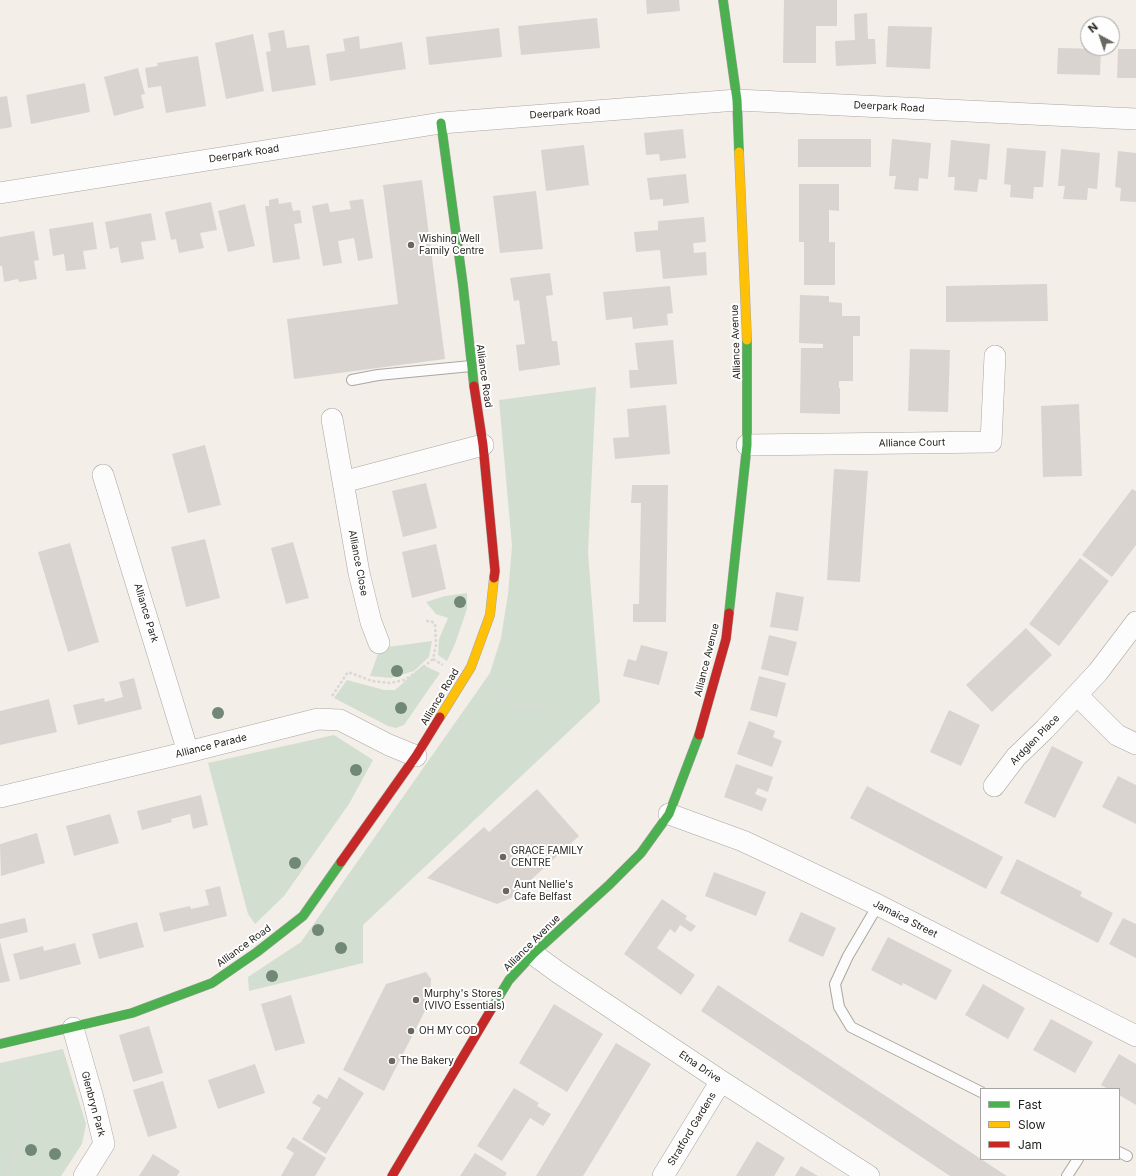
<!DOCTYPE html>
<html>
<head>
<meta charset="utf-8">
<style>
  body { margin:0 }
  #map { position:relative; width:1136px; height:1176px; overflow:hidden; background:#f3eee8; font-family:Inter,sans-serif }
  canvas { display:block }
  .legend { position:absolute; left:980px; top:1088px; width:140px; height:72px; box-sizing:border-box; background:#fefefe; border:1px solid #a6a4a2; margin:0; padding:5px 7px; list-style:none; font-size:12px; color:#211e19 }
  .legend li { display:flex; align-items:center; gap:8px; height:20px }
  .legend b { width:20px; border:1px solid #a6a4a2 }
  .north { position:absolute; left:1080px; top:16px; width:40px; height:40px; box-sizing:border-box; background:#fefefe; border:1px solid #a6a4a2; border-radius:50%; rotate:320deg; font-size:11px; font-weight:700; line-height:16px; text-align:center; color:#211e19 }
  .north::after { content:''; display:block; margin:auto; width:14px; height:18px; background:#6a6761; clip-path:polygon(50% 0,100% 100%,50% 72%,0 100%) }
</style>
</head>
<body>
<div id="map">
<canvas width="1136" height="1176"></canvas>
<ul class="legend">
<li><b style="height:5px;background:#4caf50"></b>Fast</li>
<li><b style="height:5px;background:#ffc107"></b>Slow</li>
<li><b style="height:5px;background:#c62828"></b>Jam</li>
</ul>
<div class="north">N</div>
</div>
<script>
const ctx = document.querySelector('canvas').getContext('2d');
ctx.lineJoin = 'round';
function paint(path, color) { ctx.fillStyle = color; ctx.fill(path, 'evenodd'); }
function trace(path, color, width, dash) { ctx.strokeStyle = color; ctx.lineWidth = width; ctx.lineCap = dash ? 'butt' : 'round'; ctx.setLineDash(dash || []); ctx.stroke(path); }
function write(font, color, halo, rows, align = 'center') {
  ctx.font = font + ' Inter,sans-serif'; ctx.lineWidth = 4; ctx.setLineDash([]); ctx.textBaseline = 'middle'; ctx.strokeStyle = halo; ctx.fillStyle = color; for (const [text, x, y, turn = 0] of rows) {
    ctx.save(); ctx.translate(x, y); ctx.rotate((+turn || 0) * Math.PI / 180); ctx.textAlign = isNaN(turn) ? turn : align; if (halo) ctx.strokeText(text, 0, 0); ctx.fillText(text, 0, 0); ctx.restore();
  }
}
const green = new Path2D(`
  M596,387l-8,166 12,149 -237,223v38l-114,28 -1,-14 53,-35 189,-269 11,-35 7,-44 4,-48 -13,-146z
  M467,593v16l-12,35 -8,17 -9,-6 1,-16 9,-21 -12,-4 -10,-12 19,-6z
  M432,641l-3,16 -15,14 -23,7 -21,-2 10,-28z
  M423,665l17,8 -36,52 -8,3 -8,-2 -54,-28 13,-18 37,10h11z
  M334,735l39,25 -24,44 -65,92 -29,28 -7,-10 -40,-151z
  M63,1049l23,75 -4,20 -21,32h-61v-113z`);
const building = new Path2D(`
  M646,0h33l1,11 -33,3z
  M784,0h53v26h-21v37h-33z
  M867,13l1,26h7l1,25 -40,2 -1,-25 20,-1 -1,-26z
  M597,18l3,30 -79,7 -3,-29z
  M888,26l44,1 -2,42 -44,-2z
  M499,28l3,29 -73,8 -3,-28z
  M284,30l3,18 22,-3 7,40 -44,7 -6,-40 5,-1 -3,-18z
  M253,34l11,57 -38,8 -11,-56z
  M359,36l1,13 42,-7 4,27 -76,12 -4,-27 19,-3 -2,-12z
  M1058,48l43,1 -1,26 -43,-1z
  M1118,49h18v29h-19z
  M198,56l8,50 -40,7 -5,-27 -13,2 -3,-20 13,-2 -1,-3z
  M138,68l7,26 -4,1 3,13 -30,8 -10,-39z
  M85,83l5,29 -59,12 -5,-29z
  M7,96l5,31 -12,2v-32z
  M683,129l3,29 -26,3 -1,-7 -13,1 -2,-22z
  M798,139h73v28h-73z
  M892,139l39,4 -3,36 -9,-1 -1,13 -24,-2 2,-13h-7z
  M951,140l39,4 -3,36 -8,-1 -2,13 -23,-2 1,-13h-7z
  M584,145l5,40 -43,6 -5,-41z
  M1007,148l39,3 -3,36h-9l-1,12 -23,-2 1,-12 -7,-1z
  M1061,149l39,4 -3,36 -9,-1 -1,12 -24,-1 2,-13h-7z
  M1118,151l18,2v49l-16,-1 1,-13 -6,-1z
  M686,174l3,29 -26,3v-7l-13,1 -3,-22z
  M422,180l23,179 -151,20 -7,-60 111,-15 -15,-119z
  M799,184h40v27l-10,-1v32h6v43h-31v-43h-5z
  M536,191l7,58 -43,4 -7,-57z
  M278,198l1,6 12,-2 2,9 7,-1 2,13 -8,1 6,35 -27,4 -8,-57h4v-6z
  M363,199l10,59 -15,3 -4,-23 -16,3 4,22 -19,3 -11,-60 16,-3 2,9 21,-3 -2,-8z
  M211,202l6,28 -17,3 4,15 -25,5 -3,-14 -5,1 -6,-28z
  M245,204l10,42 -27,6 -10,-41z
  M151,213l5,27 -15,2 3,17 -23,4 -3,-16 -8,2 -5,-27z
  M704,217l2,25 -13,1 1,10 12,-1 1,23 -44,4 -3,-29 -24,2 -2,-20 24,-2v-9z
  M93,222l4,27 -14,2 3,18 -20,2 -2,-17 -11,2 -4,-27z
  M34,231l5,29 -5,1 3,18 -18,3 -1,-3 -14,3 -2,-16h-2v-29z
  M550,273l3,22 -7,1 6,45h5l3,24 -41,6 -3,-26 9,-1 -6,-44 -5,1 -4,-23z
  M1047,284l1,37 -102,1v-36z
  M670,286l3,27 -6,1 1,11 -35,4 -1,-12 -26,3 -3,-28z
  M800,295l29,1v6l13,1v13h18v20h-7v45h-14v7h1v26l-40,-1 1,-65h22v-4l-24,-1z
  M673,340l4,44 -47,4 -1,-18h9l-3,-27z
  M910,349l40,1 -2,62 -40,-1z
  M1079,404l3,72 -39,1 -2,-71z
  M666,405l4,49 -55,5 -2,-21 16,-1 -2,-28z
  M205,445l16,60 -33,8 -16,-59z
  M834,469l34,2 -8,111 -33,-2z
  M426,483l11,45 -34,9 -11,-46z
  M632,485h36l-2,137h-33v-18h6l2,-101h-10z
  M1132,489l4,2v54l-24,32 -30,-22z
  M205,539l15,59 -34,9 -15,-60z
  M293,542l16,56 -23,6 -15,-56z
  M70,543l29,99 -31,10 -30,-100z
  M436,544l10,45 -34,9 -10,-46z
  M1080,558l29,23 -50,65 -30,-22z
  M776,592l28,5 -6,34 -28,-4z
  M1026,628l26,27 -60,57 -26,-27z
  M769,635l28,7 -9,34 -27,-7z
  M641,645l27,7 -9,33 -36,-9 5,-17 8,2z
  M759,676l27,7 -9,34 -27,-7z
  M134,678l8,31 -64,16 -5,-20 31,-7 1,4 18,-5 -4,-15z
  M49,699l8,33 -57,13v-34z
  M949,710l31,15 -19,41 -31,-14z
  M749,721l26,10 -2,6 9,4 -10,26 -35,-13z
  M1052,746l31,16 -28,56 -31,-15z
  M736,764l37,13 -5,15 -10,-4 -3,6 12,5 -5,12 -38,-14z
  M1118,776l18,9v39l-34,-17z
  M867,786l136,71 -17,32 -136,-71z
  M537,789l42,47 -68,62 -14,6 -70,-26 57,-51 5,5z
  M201,795l7,30 -15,4 -3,-15 -19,5 1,3 -30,8 -5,-19z
  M110,814l9,29 -45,13 -8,-30z
  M37,833l8,30 -44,13 -1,-32z
  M1017,859l65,33 -2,4 33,17 -15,30 -98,-50z
  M714,872l52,20 -10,24 -51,-20z
  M220,886l7,30 -63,16 -5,-19 31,-7 1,3 18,-4 -4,-15z
  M662,899l25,17 -2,3 11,7 -5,6 -11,-7 -5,8 -5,-4 -13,19 38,27 -14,20 -57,-41z
  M801,912l35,16 -13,29 -35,-16z
  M25,918l3,14 -28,7v-15z
  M1123,918l13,6v34l-27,-14z
  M137,922l7,25 -45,12 -7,-25z
  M888,937l64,33 -16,30 -33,-17 -1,3 -31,-16z
  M0,942l10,39 -10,2z
  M75,943l6,21 -61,16 -7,-26 30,-8 1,5z
  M426,972l5,7 -1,22 -46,90 -41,-21 43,-86z
  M983,984l42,24 -17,31 -43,-24z
  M718,985l275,182 14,9h-57l-98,-65 -151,-100z
  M291,995l14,48 -30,8 -14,-47z
  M554,1004l49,30 -36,58 -48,-29z
  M1051,1019l42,23 -18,31 -42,-23z
  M149,1026l14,47 -30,9 -14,-47z
  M616,1043l35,21 -52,86 -16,26h-47z
  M1119,1054l17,10v41l-17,-10v-6h-11l-7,-4z
  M255,1064l10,29 -47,16 -10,-29z
  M339,1077l25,16 -38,61 -24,-15 19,-31 -9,-5 6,-9 9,5z
  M163,1081l14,47 -29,9 -15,-47z
  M514,1088l25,15 -2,3 14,8 -8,12 -13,-8 -28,43 -25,-15z
  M293,1137l33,21 -11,18h-34l13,-23 -8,-5z
  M757,1141l28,17 -11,18h-38z
  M475,1153l32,20 -2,3h-45z
  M153,1154l27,17 -3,5h-38z
  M801,1166l17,10h-23z`);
const path = new Path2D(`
  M433,659l10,6
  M487,686l30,21 34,2
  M332,696l16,-24 24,9 18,2 14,-3 16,-10 13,-11 3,-14 -1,-21 -4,-3h-6
  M6,1176l9,-20 12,-34 -1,-30 -7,-27`);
const lane = new Path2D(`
  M352,380l26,-5 93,-9
  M878,905l-30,51 -13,28 4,23 12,20 130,65
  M1119,1152l8,4
  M1067,1176l11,-17`);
const street = new Path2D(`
  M0,193l441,-70 296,-23 399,19
  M332,419l27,154 12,49 8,21
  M747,445l244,-3 4,-86
  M103,475l85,277
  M343,482l140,-37
  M1077,695l40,40 19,9
  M994,786l22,-29 29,-28 53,-57 38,-50
  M0,797l188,-45 130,-33 22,1 49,25 27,11
  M669,814l74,27 47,22 88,42 258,131
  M533,954l26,19 162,108 148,95
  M73,1028l20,70 11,46 -20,32
  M663,1176l58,-95`);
const fast = new Path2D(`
  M723,0l14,100 2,52
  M441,123l22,162 11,101
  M729,613l18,-168v-105
  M492,1008l17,-28 24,-26 76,-69 32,-32 28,-39 30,-79
  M0,1044l132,-31 80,-30 45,-31 46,-36 38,-54`);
const slow = new Path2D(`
  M739,152l8,188
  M440,717l31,-50 19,-52 4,-37`);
const jam = new Path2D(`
  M474,386l9,59 12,126 -1,7
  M699,735l27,-96 3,-26
  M341,862l75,-106 24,-39
  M392,1176l100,-168`);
const trees = [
  [460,602],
  [397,671],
  [401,708],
  [218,713],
  [356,770],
  [295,863],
  [318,930],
  [341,948],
  [272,976],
  [31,1150],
  [55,1154]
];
const markers = [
  [411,245,4,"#6a6761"],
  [503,857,4,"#6a6761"],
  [506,891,4,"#6a6761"],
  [416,1000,4,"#6a6761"],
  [411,1031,4,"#6a6761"],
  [392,1061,4,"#6a6761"]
];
const streetNames = [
  ["Deerpark Road",889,107,3],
  ["Deerpark Road",565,113,-4],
  ["Deerpark Road",244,154,-9],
  ["Alliance Avenue",736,342,-92],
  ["Alliance Road",484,376,82],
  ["Alliance Court",912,443,-1],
  ["Alliance Close",358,563,79],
  ["Alliance Park",146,613,73],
  ["Alliance Avenue",707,660,-76],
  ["Alliance Road",440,697,-59],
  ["Ardglen Place",1035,740,-46],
  ["Alliance Parade",211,746,-14],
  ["Jamaica Street",905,919,27],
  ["Alliance Avenue",532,943,-45],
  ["Alliance Road",244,946,-36],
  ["Etna Drive",700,1067,34],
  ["Glenbryn Park",93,1104,75],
  ["Stratford Gardens",692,1129,-59]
];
const poiNames = [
  ["Wishing Well",419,239],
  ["Family Centre",419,251],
  ["GRACE FAMILY",511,851],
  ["CENTRE",511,863],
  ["Aunt Nellie's",514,885],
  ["Cafe Belfast",514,897],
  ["Murphy's Stores",424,994],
  ["(VIVO Essentials)",424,1006],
  ["OH MY COD",419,1031],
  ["The Bakery",400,1061]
];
paint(green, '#d2dfd0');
paint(building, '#d9d4d0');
trace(lane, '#aaa6a2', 12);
trace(street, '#aaa6a2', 22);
trace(fast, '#aaa6a2', 10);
trace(slow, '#aaa6a2', 10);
trace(jam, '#aaa6a2', 10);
trace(path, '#dad8d6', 2.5, [3, 2]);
trace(lane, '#fdfcfc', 10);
trace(street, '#fdfcfc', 21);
trace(fast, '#4caf50', 9);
trace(slow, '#ffc107', 9);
trace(jam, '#c62828', 9);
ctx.fillStyle = '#728876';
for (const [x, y] of trees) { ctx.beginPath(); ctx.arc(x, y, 6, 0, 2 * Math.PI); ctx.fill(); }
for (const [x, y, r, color] of markers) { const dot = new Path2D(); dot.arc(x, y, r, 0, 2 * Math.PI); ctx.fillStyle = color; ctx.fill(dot); trace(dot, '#fefefe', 1.5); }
write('10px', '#211e19', '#fefefe', streetNames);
write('10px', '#211e19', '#fefefe', poiNames, 'left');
</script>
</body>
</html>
